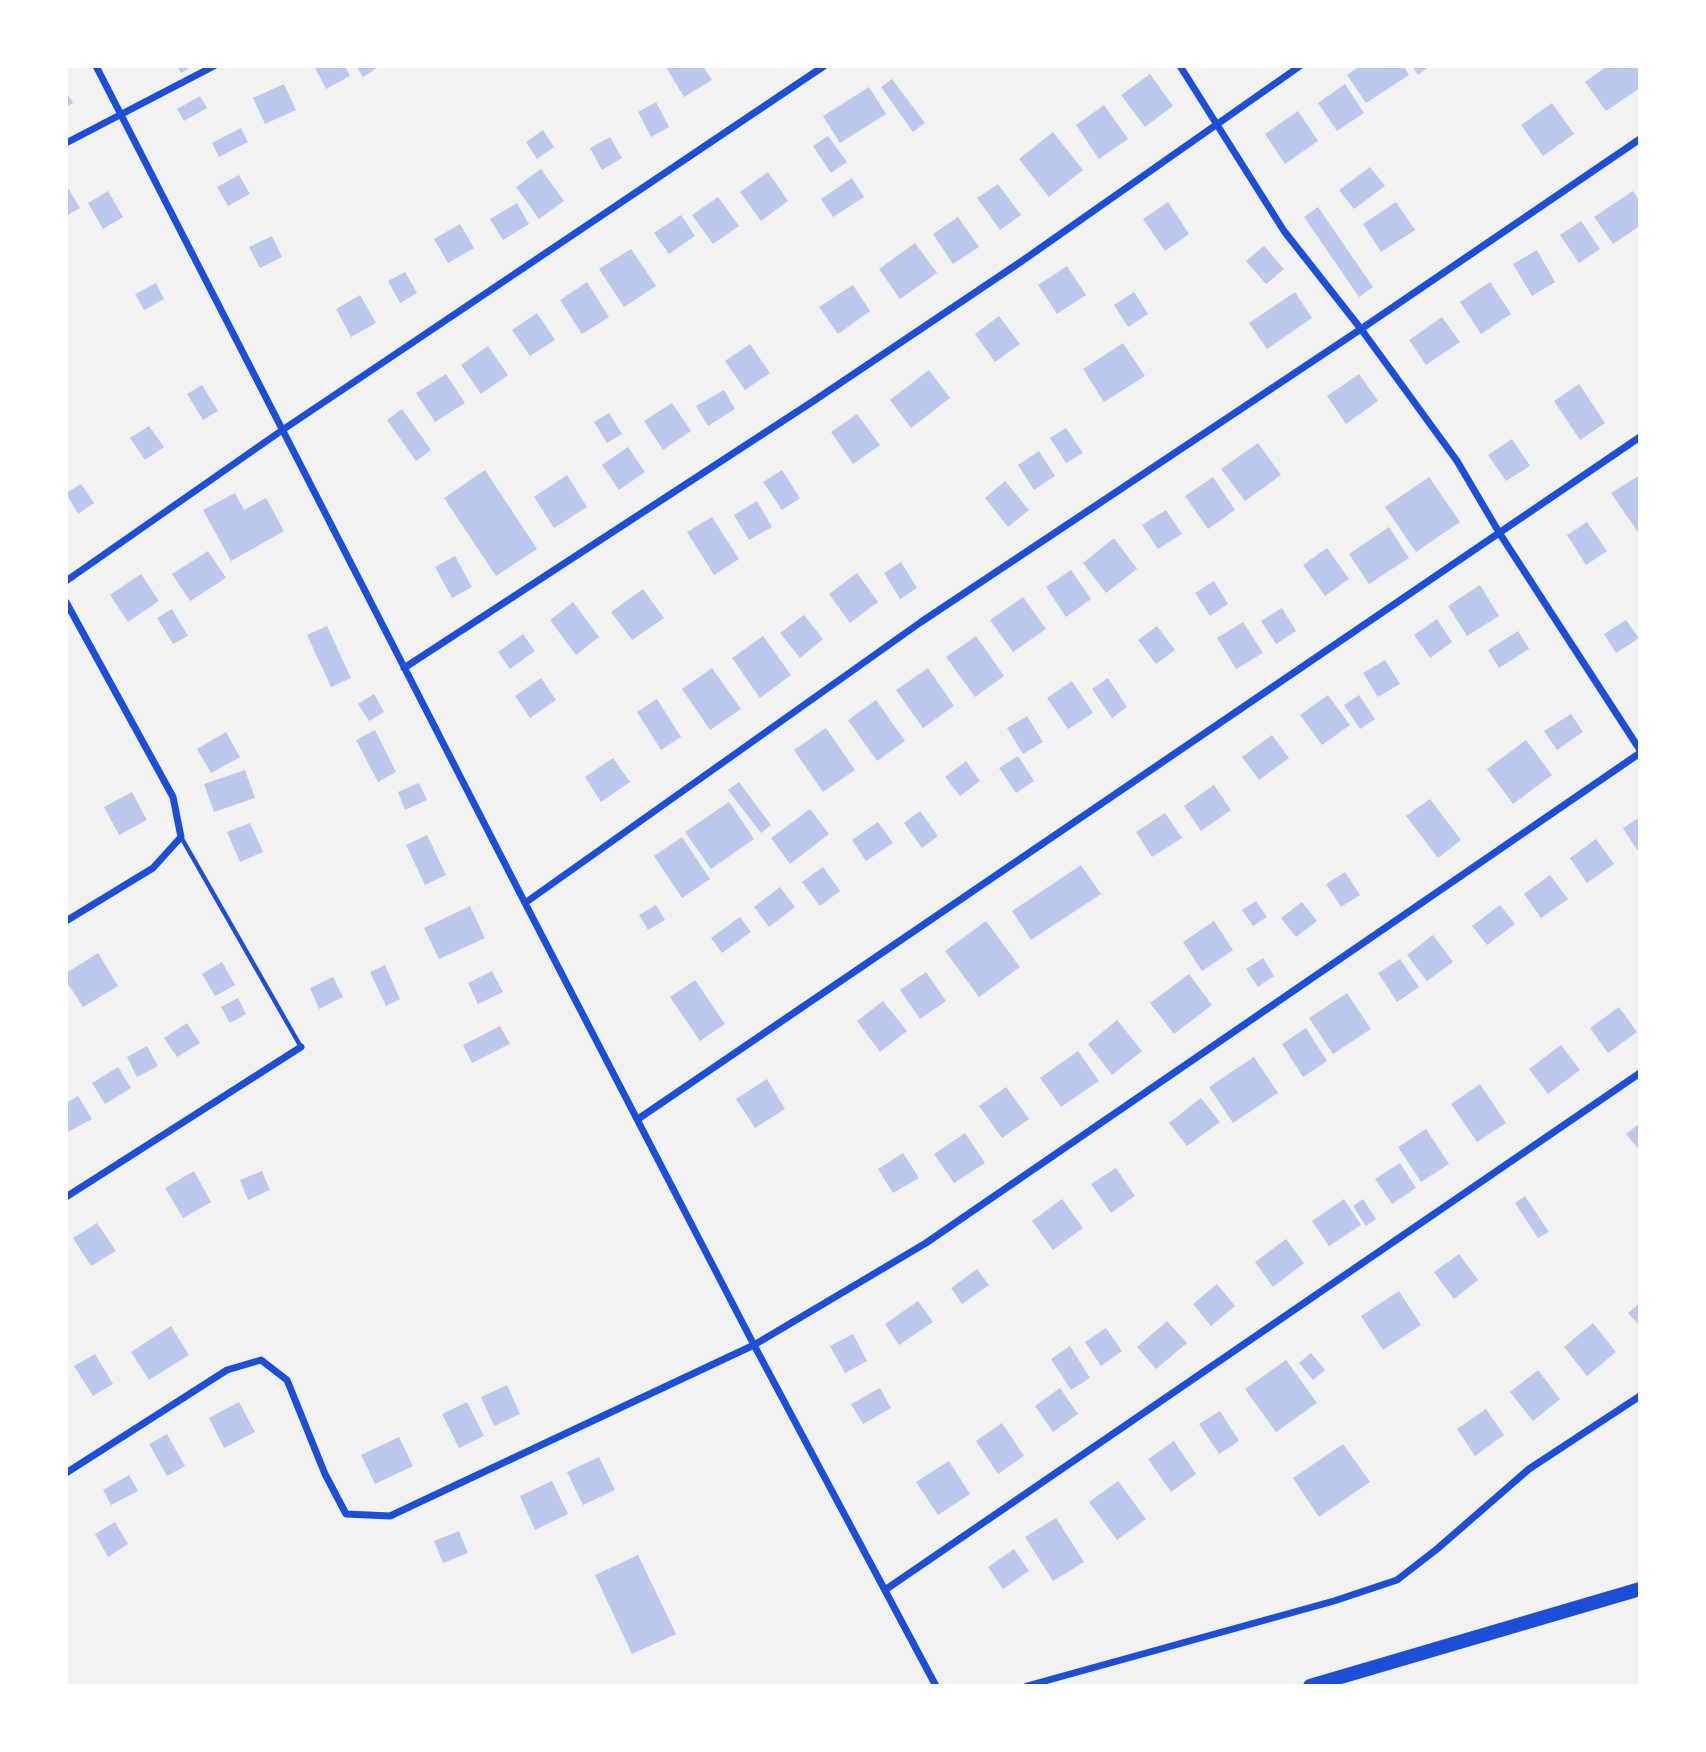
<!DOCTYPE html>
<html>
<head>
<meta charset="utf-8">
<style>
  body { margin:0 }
  #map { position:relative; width:1706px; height:1752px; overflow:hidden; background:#f2f2f2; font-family:"Alegreya Sans",sans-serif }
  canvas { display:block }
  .frame { position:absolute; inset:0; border:68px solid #fff; pointer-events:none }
</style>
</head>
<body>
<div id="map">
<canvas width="1706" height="1752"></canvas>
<div class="frame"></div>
</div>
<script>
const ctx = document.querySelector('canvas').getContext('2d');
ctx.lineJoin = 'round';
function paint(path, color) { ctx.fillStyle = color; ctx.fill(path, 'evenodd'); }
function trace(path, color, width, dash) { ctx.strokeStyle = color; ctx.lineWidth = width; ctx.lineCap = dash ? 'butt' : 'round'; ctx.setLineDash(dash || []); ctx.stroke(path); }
const building = new Path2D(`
  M177,66h16l-12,7z
  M314,66h31l5,10 -24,13z
  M356,66h24l-17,11z
  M703,66l9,14 -28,17 -18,-30z
  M1360,66h44l5,9 -43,28 -19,-28z
  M1412,66h18l-12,9z
  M1607,66h33v22l-34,23 -21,-29z
  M1150,74l23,32 -28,21 -24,-32z
  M892,79l33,44 -12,9 -32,-45z
  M284,84l12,26 -31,14 -12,-26z
  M1345,84l19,29 -27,18 -19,-28z
  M869,87l17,27 -46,29 -17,-27z
  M66,92l7,11 -7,4z
  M200,96l7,12 -23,13 -7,-12z
  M656,102l13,25 -18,10 -13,-25z
  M1552,103l22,31 -31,22 -22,-31z
  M1104,105l24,34 -29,20 -23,-34z
  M1298,111l20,30 -33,23 -20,-30z
  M241,128l7,14 -29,15 -7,-14z
  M543,130l11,17 -17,12 -11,-17z
  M1053,132l30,38 -34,27 -30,-38z
  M828,136l19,26 -16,11 -18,-27z
  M610,137l12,21 -20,12 -12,-22z
  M1370,167l15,19 -31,23 -15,-19z
  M541,169l23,32 -25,18 -23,-32z
  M768,172l20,29 -27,20 -21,-29z
  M239,175l11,19 -22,12 -11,-19z
  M852,178l12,19 -31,20 -12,-18z
  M998,184l23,31 -21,15 -23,-32z
  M66,185l14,23 -14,8z
  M108,191l15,26 -20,12 -15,-26z
  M1633,191l7,10v25l-27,18 -19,-27z
  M718,197l21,29 -26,18 -21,-29z
  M1168,202l21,32 -24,17 -22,-32z
  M1396,202l19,28 -34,22 -18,-28z
  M517,203l12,21 -26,16 -13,-21z
  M1318,207l55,80 -14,10 -55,-80z
  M681,215l14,21 -26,18 -15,-21z
  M958,217l21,30 -26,17 -20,-30z
  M1581,221l19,28 -21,14 -19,-28z
  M460,224l14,24 -26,15 -14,-24z
  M272,236l10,21 -22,11 -11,-21z
  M915,243l22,30 -37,26 -21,-30z
  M1264,246l20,23 -18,15 -20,-23z
  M631,249l25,37 -32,21 -25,-38z
  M1537,250l18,32 -23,14 -19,-32z
  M1067,266l19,29 -29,19 -19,-29z
  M405,272l12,21 -17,10 -12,-22z
  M587,282l22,35 -27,17 -22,-34z
  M1490,282l21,32 -30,20 -21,-32z
  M156,283l8,16 -20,11 -9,-16z
  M853,285l17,26 -32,23 -19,-27z
  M1134,292l14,22 -20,13 -14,-22z
  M1295,292l17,26 -45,31 -18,-26z
  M360,295l16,28 -25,14 -15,-28z
  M537,313l18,27 -25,16 -18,-26z
  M999,316l21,28 -25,18 -20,-28z
  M1442,317l18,25 -34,23 -17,-25z
  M1123,343l22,33 -41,26 -21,-33z
  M750,344l20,29 -25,17 -20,-29z
  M488,346l20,29 -27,19 -20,-29z
  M929,370l21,28 -39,30 -21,-28z
  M446,374l19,29 -30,19 -19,-29z
  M1359,374l19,27 -32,23 -19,-28z
  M1579,384l26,39 -25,17 -26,-39z
  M202,385l16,26 -15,9 -16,-26z
  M724,390l11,19 -27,17 -12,-20z
  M672,403l19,28 -28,19 -19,-29z
  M402,409l29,41 -15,11 -29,-41z
  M609,413l13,21 -15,9 -13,-21z
  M857,414l23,31 -27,19 -22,-32z
  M149,426l15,21 -19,13 -15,-22z
  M1066,428l17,25 -17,10 -16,-25z
  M1512,439l18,27 -24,15 -18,-26z
  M1258,443l23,32 -36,26 -24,-32z
  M628,447l17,25 -26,18 -17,-25z
  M1039,451l16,25 -21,14 -16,-25z
  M485,470l52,79 -41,27 -52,-78z
  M782,470l18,28 -18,12 -19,-28z
  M567,475l20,32 -33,21 -20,-31z
  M1640,475v60l-29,-42z
  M1213,477l22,33 -27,19 -23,-33z
  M1429,477l31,45 -44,30 -31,-45z
  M1005,481l24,29 -21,17 -23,-29z
  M81,484l13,19 -16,11 -12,-21z
  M235,493l9,17 22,-12 18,33 -53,30 -28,-51z
  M757,501l15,26 -23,13 -15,-25z
  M1166,510l16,24 -24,15 -16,-24z
  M712,517l27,42 -25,16 -27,-43z
  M1587,522l20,29 -21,14 -19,-30z
  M1389,527l20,31 -40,26 -20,-30z
  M1114,538l23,31 -31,24 -23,-30z
  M1327,548l22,31 -24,17 -22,-31z
  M208,551l18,27 -36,23 -18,-27z
  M455,556l17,31 -20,11 -17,-31z
  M901,562l16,26 -17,11 -16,-26z
  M1071,570l20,29 -25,18 -20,-30z
  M857,573l21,29 -28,21 -21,-29z
  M141,574l18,27 -31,21 -18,-27z
  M1214,581l14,23 -18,12 -15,-23z
  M1480,585l19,31 -32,20 -19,-30z
  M643,589l21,29 -32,22 -21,-28z
  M1023,597l23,32 -33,23 -23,-32z
  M573,602l26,35 -23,18 -26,-35z
  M1282,608l14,23 -20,13 -15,-23z
  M172,609l16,27 -15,8 -16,-26z
  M804,615l19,24 -23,19 -20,-25z
  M1437,619l15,23 -22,16 -16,-23z
  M1626,620l13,18 -23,15 -12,-19z
  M1243,622l20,31 -27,16 -19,-31z
  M327,626l24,52 -20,9 -24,-52z
  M1157,626l18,24 -19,14 -18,-24z
  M1518,631l11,18 -30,19 -11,-18z
  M523,634l12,17 -25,18 -12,-17z
  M763,636l28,39 -31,23 -28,-40z
  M976,636l28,40 -29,21 -29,-40z
  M1385,660l15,24 -22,13 -15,-24z
  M712,668l29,41 -31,21 -28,-41z
  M928,668l26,38 -31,22 -27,-38z
  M541,678l15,22 -26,18 -15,-22z
  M1108,678l19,29 -15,11 -20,-29z
  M1072,681l21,32 -25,16 -21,-31z
  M374,694l10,18 -15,9 -11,-17z
  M1328,695l22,30 -28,20 -22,-30z
  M1359,695l16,24 -15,10 -16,-24z
  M657,699l24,38 -20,13 -24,-38z
  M876,700l29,41 -28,20 -29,-41z
  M1571,714l12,18 -26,18 -13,-19z
  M1027,716l16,26 -20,12 -16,-26z
  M826,728l29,42 -32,22 -29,-42z
  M375,730l21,42 -18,10 -22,-42z
  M226,732l14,25 -29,16 -14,-24z
  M1272,735l17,23 -30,22 -17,-23z
  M1526,740l26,35 -39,29 -26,-35z
  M1018,756l16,25 -18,12 -17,-25z
  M613,758l17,24 -29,20 -16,-25z
  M966,761l14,20 -20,15 -15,-19z
  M245,770l10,28 -41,14 -10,-28z
  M739,782l32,43 -10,8 -33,-43z
  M419,783l8,17 -22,10 -7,-18z
  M1214,785l17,25 -30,21 -17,-25z
  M132,792l15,28 -28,15 -15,-28z
  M1430,799l31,41 -23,18 -32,-42z
  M729,802l25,37 -43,30 -26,-37z
  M810,809l19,25 -39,30 -19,-26z
  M920,811l18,25 -16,12 -18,-25z
  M1165,813l17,25 -30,19 -16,-25z
  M1640,817v31l-3,2 -14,-22z
  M878,822l15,21 -27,18 -14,-21z
  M250,823l13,29 -23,10 -13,-30z
  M427,835l19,40 -21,10 -19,-40z
  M682,837l28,42 -28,19 -28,-42z
  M1596,839l18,25 -27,19 -17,-25z
  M1081,865l20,29 -70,46 -19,-29z
  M823,867l17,24 -20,15 -18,-24z
  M1345,872l15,23 -19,12 -15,-23z
  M1550,875l18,24 -27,19 -17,-24z
  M780,887l15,20 -26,20 -15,-20z
  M1256,901l11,16 -14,9 -11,-16z
  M1302,902l15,19 -21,16 -15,-19z
  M656,905l9,15 -17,10 -9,-15z
  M1500,905l15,19 -28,21 -15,-19z
  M470,906l15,32 -46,21 -15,-31z
  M740,917l11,15 -29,21 -11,-15z
  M986,921l34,46 -41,30 -34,-46z
  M1214,921l19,29 -31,21 -19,-29z
  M1433,935l20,27 -26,19 -20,-26z
  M98,953l20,33 -35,21 -17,-26v-8z
  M1263,958l11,18 -16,11 -12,-18z
  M1400,959l19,28 -22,15 -19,-29z
  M222,962l13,23 -20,11 -13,-22z
  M385,965l15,34 -14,7 -16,-34z
  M492,971l11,21 -25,12 -10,-21z
  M926,972l20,29 -26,18 -20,-29z
  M1189,974l23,31 -38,29 -24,-31z
  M333,977l10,20 -24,12 -9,-21z
  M695,980l30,44 -25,17 -30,-44z
  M1347,993l24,36 -38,25 -24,-36z
  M238,998l8,16 -16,9 -9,-16z
  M883,1001l24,30 -27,21 -23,-31z
  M1619,1007l18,25 -29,21 -18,-25z
  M1117,1020l25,31 -30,24 -24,-31z
  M187,1023l13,20 -23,14 -13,-19z
  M500,1026l10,18 -38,19 -9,-18z
  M1306,1028l21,33 -24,16 -21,-33z
  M1561,1045l19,25 -32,24 -19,-25z
  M147,1046l11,20 -21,11 -10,-20z
  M1078,1051l21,30 -38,26 -21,-29z
  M1254,1057l24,36 -45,30 -24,-36z
  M118,1067l13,21 -26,16 -13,-21z
  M767,1079l18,30 -30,19 -19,-29z
  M1480,1084l26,39 -29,19 -26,-38z
  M1006,1087l23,32 -27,19 -23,-32z
  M78,1096l14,23 -26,14v-30z
  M1201,1098l19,24 -33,24 -18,-23z
  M1640,1123v28l-14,-17z
  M1426,1129l23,35 -28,18 -23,-35z
  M965,1133l20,30 -31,20 -20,-29z
  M903,1153l16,25 -26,15 -15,-24z
  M1400,1163l16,25 -24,16 -17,-25z
  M1116,1168l19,28 -24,17 -20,-29z
  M194,1171l17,31 -28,16 -18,-30z
  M262,1171l8,19 -22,10 -8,-20z
  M1525,1196l24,36 -11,6 -23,-35z
  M1062,1199l21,29 -30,22 -21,-29z
  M1344,1199l17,26 -32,21 -17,-25z
  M1363,1199l13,20 -10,7 -13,-20z
  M97,1223l19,28 -25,15 -18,-28z
  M1286,1239l18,24 -31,24 -18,-25z
  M1459,1254l19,26 -24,19 -20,-27z
  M977,1269l12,16 -27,19 -11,-16z
  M1217,1284l18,22 -24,20 -18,-22z
  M1399,1291l22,34 -38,25 -22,-34z
  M918,1301l15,21 -34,23 -14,-21z
  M1640,1303v23l-12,-13z
  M1167,1321l20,22 -31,26 -19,-22z
  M1593,1323l23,29 -29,24 -23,-29z
  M171,1326l18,29 -40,25 -18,-28z
  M1106,1328l16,23 -21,15 -16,-24z
  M853,1334l14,27 -22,12 -15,-27z
  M1070,1346l20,32 -19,12 -20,-31z
  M1311,1353l14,17 -12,10 -14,-17z
  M95,1354l18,30 -20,12 -19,-30z
  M1286,1360l31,43 -41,29 -31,-43z
  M1538,1370l22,29 -27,22 -23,-29z
  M507,1385l13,29 -26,12 -13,-29z
  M880,1388l11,20 -28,16 -12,-20z
  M1060,1388l18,26 -25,18 -18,-26z
  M239,1402l16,30 -31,16 -15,-30z
  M467,1402l17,34 -25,12 -17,-34z
  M1486,1409l18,26 -29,21 -18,-27z
  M1220,1411l19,30 -20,13 -20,-30z
  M1002,1423l22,33 -26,18 -22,-33z
  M167,1434l18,32 -18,10 -18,-32z
  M399,1437l14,29 -38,18 -14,-29z
  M1174,1441l22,33 -25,18 -23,-33z
  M1343,1444l27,38 -51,35 -26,-39z
  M599,1457l16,33 -32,15 -16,-33z
  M949,1461l21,33 -32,21 -22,-33z
  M129,1475l9,16 -27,14 -8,-15z
  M552,1481l16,33 -33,16 -15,-34z
  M1118,1481l28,38 -29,21 -28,-38z
  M1056,1518l28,44 -31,19 -28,-44z
  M115,1522l13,22 -20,13 -13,-23z
  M459,1531l9,22 -25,10 -9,-22z
  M1014,1549l15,22 -26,18 -15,-22z
  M638,1555l38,79 -44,20 -37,-79z`);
const service = new Path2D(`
  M181,837l120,210`);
const minor = new Path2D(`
  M96,66l429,837 229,442 182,341
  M1180,66l104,165 77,98 96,132 43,73 140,216
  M66,143l148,-77
  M66,581l215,-150 543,-365
  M66,602l107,195 8,40 -28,31 -87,53
  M404,668l411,-268 207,-139 278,-195
  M525,903l396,-281 440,-293 279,-190
  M638,1119l1002,-682
  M66,1197l235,-150
  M66,1473l161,-103 34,-10 26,20 38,94 21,40 44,2 364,-171 172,-102 714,-490
  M885,1590l755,-517
  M1027,1686l307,-85 63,-21 40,-31 92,-80 111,-73`);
const trunk = new Path2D(`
  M1310,1686l330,-97`);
paint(building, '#bdc9ec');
trace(service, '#1d4ed8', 4.5);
trace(minor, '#1d4ed8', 7);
trace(trunk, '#1d4ed8', 14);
</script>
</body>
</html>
